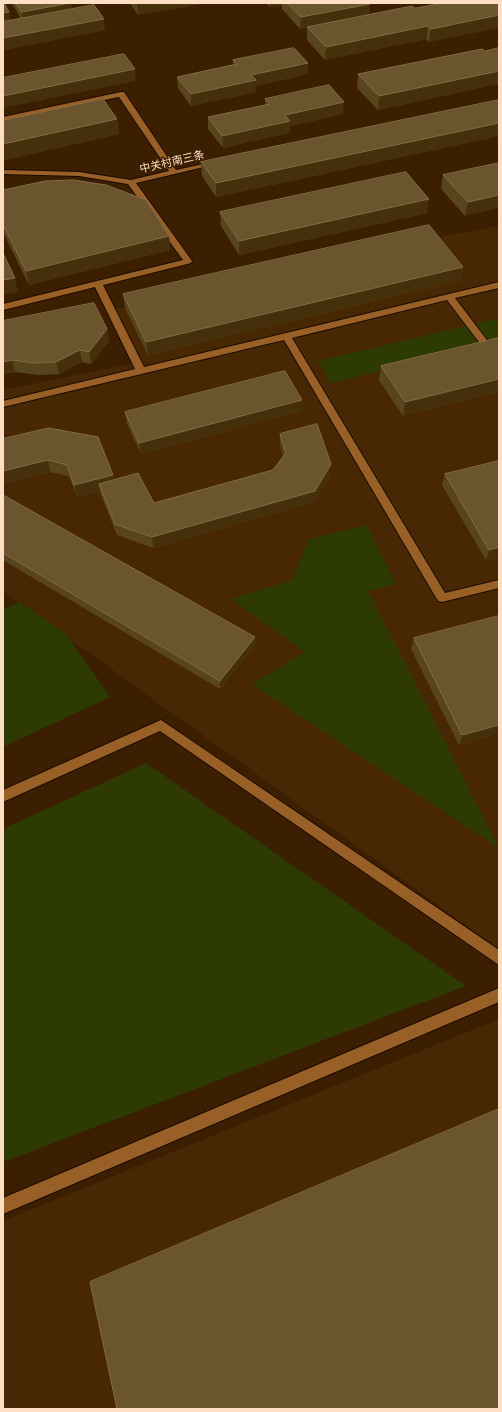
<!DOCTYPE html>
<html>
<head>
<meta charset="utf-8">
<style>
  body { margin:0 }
  #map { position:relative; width:502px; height:1412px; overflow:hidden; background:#3c1f01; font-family:"Public Sans",sans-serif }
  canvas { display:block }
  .frame { position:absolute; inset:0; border:4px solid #ffdfc3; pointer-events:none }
</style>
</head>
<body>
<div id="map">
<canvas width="502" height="1412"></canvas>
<div class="frame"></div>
</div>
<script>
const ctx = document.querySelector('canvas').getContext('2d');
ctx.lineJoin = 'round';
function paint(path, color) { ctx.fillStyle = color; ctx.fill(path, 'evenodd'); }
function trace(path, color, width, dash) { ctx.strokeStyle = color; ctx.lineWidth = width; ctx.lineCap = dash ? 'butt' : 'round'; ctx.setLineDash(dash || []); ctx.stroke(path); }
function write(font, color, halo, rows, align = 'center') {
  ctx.font = font + ' "Public Sans","Noto Sans SC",sans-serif'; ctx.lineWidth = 3; ctx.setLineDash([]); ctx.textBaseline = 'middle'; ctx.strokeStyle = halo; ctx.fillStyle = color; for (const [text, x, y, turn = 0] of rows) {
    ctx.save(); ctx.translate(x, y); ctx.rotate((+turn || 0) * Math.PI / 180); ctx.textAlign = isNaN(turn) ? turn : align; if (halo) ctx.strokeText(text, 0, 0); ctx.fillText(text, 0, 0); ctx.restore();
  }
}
const built = new Path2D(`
  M499,226v723l-496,-358v-201l133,-27 -21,-55h10l301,-69z
  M499,1019v390h-496v-188z`);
const green = new Path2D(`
  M499,318v24l-168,41 -13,-22z
  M367,525l29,59 -28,7 131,257 -247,-164 53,-32 -74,-53 62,-19 16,-41z
  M20,602l46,32 44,63 -107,50v-138z
  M146,763l320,223 -463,176v-333z`);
const lane = new Path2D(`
  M161,720l338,230v15l-339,-234 -157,71v-12z
  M499,988v14l-496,212v-16z`);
const street = new Path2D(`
  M121,92h3l52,78 41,-9 4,2 -85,20 56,78 -1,2 -88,22 41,82 355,-85v6l-44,10 38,50 -5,3 -3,-1 -38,-50 -155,38 153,255 54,-13v8l-57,14 -4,-1 -154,-261 -281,67v-6l132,-32 -40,-82 -92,23v-6l180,-44 -55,-76 -49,-8 -76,-2v-4l76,2 52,8 38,-9 -50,-74 -116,24v-4z`);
const wall = new Path2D(`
  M12,3h59l1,6 33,21 -102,20v-28l18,-3z
  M130,3h76l-68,12z
  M266,3h103l1,1 -1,11 46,-7 28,-5 -14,39 -3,-3 -101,21 -18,-20v-13l-7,2 -18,-20v-4l-12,2z
  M499,48v38l-2,-2 -119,26 -21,-22 1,-14z
  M233,60l75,14 -52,12v6l-65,14 -13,-18 -1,-11 56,-12z
  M265,99l78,15 -53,12 -1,7 -66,15 -15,-19v-12l57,-12z
  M499,100v36l-283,61 -14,-21 -1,-14z
  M117,119l2,15 -114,26 -2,-4v-35z
  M499,163l-34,53 -24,-27 2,-14z
  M3,190l166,46 1,14 -141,35 -26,-53z
  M220,212l207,1 -188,42 -18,-29z
  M463,267l-3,14 -312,74 -23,-47 -2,-14z
  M3,321l104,8 2,12 -18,23 -9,-2 -23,12 -21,1 -23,-3 -12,2z
  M499,338l-96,78 -24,-36 2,-14z
  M302,411l-161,43 -14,-30 -2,-12z
  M280,434l50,42 -16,26 -161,46 -36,-13 -16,-40 -1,-4 -23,6 -8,-21 -19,-4 -46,11 -1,-44 111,41 40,23 119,-33 10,-14 -3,-11z
  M445,474l54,83 -13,3 -44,-75z
  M3,495l252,150 -35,44 -217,-129z
  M414,638l85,95 -40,12 -48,-96z`);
const shadedWall = new Path2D(`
  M71,3l2,11 -49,9 -2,-11z
  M137,3h69l-68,12z
  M270,3h12v2l-12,2z
  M370,4l-1,12 -69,13 1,-12z
  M9,12l2,8 -8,2v-9z
  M499,15v13l-70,14 2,-13z
  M104,19l1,11 -102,20v-12z
  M428,26l-2,13 -101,21 1,-13z
  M308,63v11l-52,12v6l-65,14v-12l60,-19z
  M135,69l1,12 -133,27v-12z
  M499,71v5l-2,8 -119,26 1,-14z
  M344,102l-1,12 -53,12 -1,7 -66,15 -1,-12 63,-21z
  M117,119l2,15 -114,26 -2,-11v-5z
  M499,123v13l-283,61v-14z
  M499,195v13l-34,8 3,-14z
  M429,199l-2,14 -188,42v-14z
  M169,236l1,14 -141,35 -3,-14z
  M463,267l-3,14 -312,74 -2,-13z
  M15,278l3,14 -15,3v-15z
  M107,329l2,12 -18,23 -2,-12z
  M80,350l2,12 -23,12 -3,-12z
  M12,360l3,12 -12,2v-12z
  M499,379v13l-96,24 2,-14z
  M302,400v11l-161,43 -2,-11z
  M48,460l2,12 -46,11 -1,-3v-9z
  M331,464l-1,12 -16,26 -161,46 -1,-11z
  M113,475l2,12 -16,-3 1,7 -23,6 -3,-12z
  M499,547v10l-13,3 3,-10z
  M255,637v8l-35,44v-8z
  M499,725v8l-40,12 3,-10z`);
const building = new Path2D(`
  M3,3h1l5,9 -6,1z
  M16,3h54l-48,9z
  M287,3h82l1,1 -69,13z
  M443,3h56v12l-68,14 -3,-3 -102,21 -19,-20 105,-21 3,2z
  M94,5l10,14 -101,19v-16z
  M294,48l14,15 -57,12 5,5 -65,14 -14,-17 60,-13 -4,-4z
  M499,48v23l-120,25 -21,-22 124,-25 3,2z
  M124,54l11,15 -132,27v-18z
  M329,85l15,17 -59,13 5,6 -68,15 -14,-19 62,-13 -5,-5z
  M103,99l14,20 -114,25v-23z
  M499,100v23l-283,60 -15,-21z
  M499,163v32l-31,7 -25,-27z
  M406,172l23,27 -190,42 -19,-29z
  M74,180l32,5 40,15 23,36 -143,35 -23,-47v-34l42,-9z
  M429,225l34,42 -317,75 -23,-48z
  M3,253l12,25 -12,2z
  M94,303l13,26 -18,23 -9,-2 -24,12 -21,1 -23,-3 -9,2v-41z
  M499,338v41l-94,23 -24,-36z
  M285,371l17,29 -163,43 -14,-31z
  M317,424l14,40 -16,27 -163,46 -37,-13 -16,-40 39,-11 16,30 119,-33 13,-17 -6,-19z
  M49,428l49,9 15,38 -39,10 -7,-20 -19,-5 -45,11v-32z
  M499,461v86l-10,3 -44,-76z
  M3,495l252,142 -35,44 -217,-128z
  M499,616v109l-37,10 -48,-97z
  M499,1109v300h-382l-27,-127z`);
const farStreetnames = [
  ["中关村南三条",172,162,-13]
];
paint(built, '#482804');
paint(green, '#2d3a02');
trace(lane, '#1c0b00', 2);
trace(street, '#1c0b00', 2);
paint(lane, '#986026');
paint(street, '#986026');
paint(wall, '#59451d');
paint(shadedWall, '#462f0b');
paint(building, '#6a552f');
trace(building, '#826b46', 1);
write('11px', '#ffdfc3', '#3c1f01', farStreetnames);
</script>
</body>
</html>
